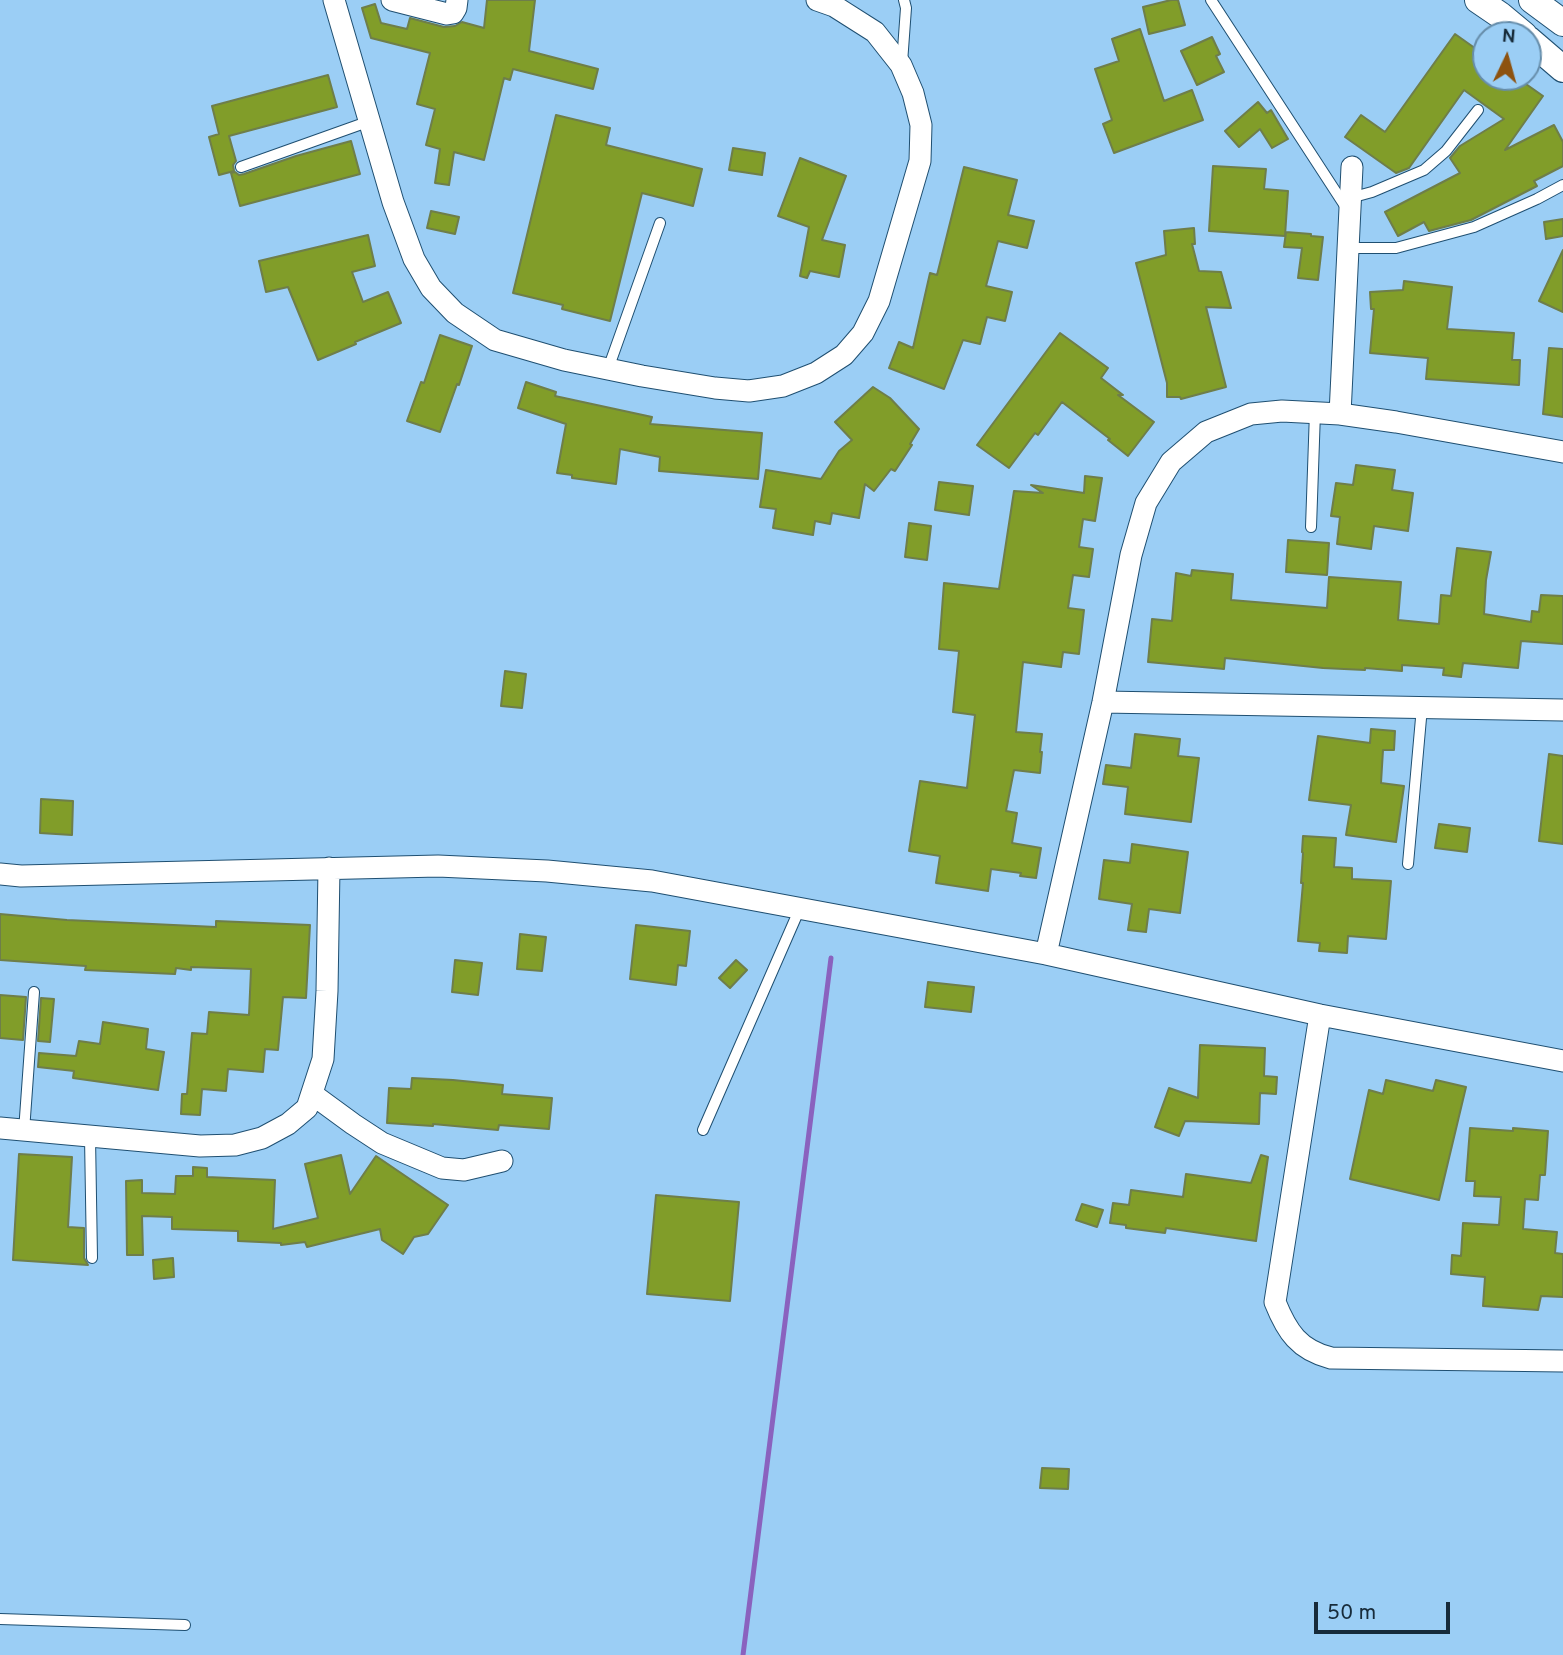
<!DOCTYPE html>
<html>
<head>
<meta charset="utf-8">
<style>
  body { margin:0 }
  #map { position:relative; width:1563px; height:1655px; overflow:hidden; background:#9bcef5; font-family:Overpass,sans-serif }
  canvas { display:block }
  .north { position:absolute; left:1472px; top:21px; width:70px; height:70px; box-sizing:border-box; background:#9bcef5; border:2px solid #668daa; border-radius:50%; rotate:5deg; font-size:19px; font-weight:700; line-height:28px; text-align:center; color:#172b3a }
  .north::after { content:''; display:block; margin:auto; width:24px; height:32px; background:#8d520f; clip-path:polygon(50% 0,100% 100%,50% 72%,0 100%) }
  .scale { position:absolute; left:1314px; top:1602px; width:136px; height:32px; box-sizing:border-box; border:4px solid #172b3a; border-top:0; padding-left:9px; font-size:21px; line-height:24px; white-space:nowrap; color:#172b3a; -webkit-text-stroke:5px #9bcef5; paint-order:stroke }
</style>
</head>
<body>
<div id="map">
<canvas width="1563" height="1655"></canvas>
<div class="north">N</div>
<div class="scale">50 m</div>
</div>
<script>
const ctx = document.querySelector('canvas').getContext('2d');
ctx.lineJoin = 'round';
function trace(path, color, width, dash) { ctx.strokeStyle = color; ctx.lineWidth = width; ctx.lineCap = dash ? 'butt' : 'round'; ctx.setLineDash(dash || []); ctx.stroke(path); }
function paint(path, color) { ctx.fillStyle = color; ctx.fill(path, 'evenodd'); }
const stream = new Path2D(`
  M743,1655l88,-697`);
const building = new Path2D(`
  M487,0h48l-6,51 69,18 -5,20 -80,-20 -3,11 -6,-2 -20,82 -30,-8 -5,33 -14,-2 5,-34 -14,-4 9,-36 -18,-5 13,-51 -59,-15 -9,-30 13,-4 6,19 26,6 3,-11 34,9 11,-1 7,-4 22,6z
  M1171,0h7l7,25 -36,9 -6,-27z
  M1140,29l24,72 28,-11 11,30 -89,33 -11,-29 9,-4 -17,-51 24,-8 -7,-22z
  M1455,34l31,22v21h30l27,19 -38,54 49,-25 9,17v24l-29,15 3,5 -66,34 -42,11 -5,-9 -26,14 -13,-24 75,-39 -10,-15 10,-12 44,-27 -40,-29 -55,78 -13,5 -51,-36 16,-22 24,17z
  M1212,37l8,17 -4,2 8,16 -27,13 -16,-34z
  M328,75l9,32 -108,29 7,25 -3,4 1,6 -15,4 -10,-38 10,-3 -7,-28z
  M1258,102l9,11 4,-3 17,29 -16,9 -12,-19 -21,18 -14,-16z
  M556,115l54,13 -4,17 96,24 -9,37 -51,-13 -32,128 -48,-12 1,-4 -50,-12z
  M351,141l9,33 -120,32 -9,-33 4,-1 4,3 5,-1 52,-18z
  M733,148l32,5 -3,22 -33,-5z
  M800,158l46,18 -24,64 23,5 -6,32 -29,-6 -3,7 -7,-2 9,-49 -31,-11z
  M1213,166l53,3 -2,20 24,2 -3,45 -76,-5z
  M964,167l53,13 -9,35 26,6 -7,27 -29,-7 -12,45 26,6 -7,29 -18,-4 -7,27 -17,-4 -19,49 -55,-21 10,-26 14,6 17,-75 7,2z
  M431,211l28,6 -4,17 -28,-6z
  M1563,219v17l-17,3 -2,-17z
  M1194,228l1,16h-3l7,27 22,1 10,36 -25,-1 20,80 -45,12 -1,-2h-13v-14l-31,-120 30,-8 -2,-24z
  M1286,232l25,2v2l12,1 -5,43 -20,-2 4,-30 -18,-1z
  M368,235l7,31 -23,6 11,30 25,-10 13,31 -46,19 1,2 -38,16 -30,-73 -22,5 -7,-31z
  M1563,250v62l-24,-11z
  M1404,281l48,6 -5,42 67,4 -2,27h8l-1,25 -93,-6 2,-21 -58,-5 4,-44h-3l-1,-17 33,-2z
  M1060,333l48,35 -7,10 22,17h-5l36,27 -26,34 -20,-16 2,-1 -48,-37 -24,33 -3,-2 -26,35 -32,-23z
  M440,335l32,11 -13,39 -2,-1 -17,48 -33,-11 14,-39 3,1z
  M1549,348l14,1v68l-20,-3z
  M526,382l30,10 -1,4 97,21 -2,7 112,9 -4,46 -99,-8 1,-14 -40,-8 -4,35 -44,-6v-3l-15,-2 9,-49 -48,-16z
  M873,387l17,11 29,31 -9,15 2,1 -17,26 -4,-2 -17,22 -9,-7 -6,34 -27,-5 -2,11 -15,-3 -2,14 -40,-7 3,-19 -16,-2 6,-37 55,9 18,-28 13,-11 -17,-18z
  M1356,465l39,5 -3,20 21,3 -5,38 -34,-5 -3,23 -34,-5 3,-27 -9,-1 5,-33 17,2z
  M1085,476l17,2 -7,43 -12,-2 -4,28 14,2 -4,28 -16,-2 -5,33 16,2 -5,44 -16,-2 -2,15 -38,-5 -7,70 26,2 -2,18h2l-2,21 -26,-3 -8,41 11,2 -5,30 29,5 -5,30 -16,-2 1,-3 -30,-4 -3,22 -52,-8 4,-27 -31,-5 11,-70 47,7 8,-73 -22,-3 6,-61 -20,-2 5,-66 55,6 15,-98 29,2 -12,-8 53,8z
  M939,482l34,4 -4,29 -34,-5z
  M909,523l22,3 -4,34 -22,-3z
  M1288,540l41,3 -2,32 -41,-3z
  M1457,548l34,4 -5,28 -2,34 47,8 1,-11 7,1 2,-17 22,1v48l-42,-3 -3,27 -55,-5 -2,14 -18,-2 1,-7 -42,-3v6l-37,-3v2l-42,-2 -98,-10 -1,11 -76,-7 4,-43 20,2 4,-48 15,3 1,-6 41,4 -2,26 96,8 2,-31 72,5 -3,38 41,4 2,-29 10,1z
  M505,671l21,3 -4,34 -21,-2z
  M1371,729l24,2 -1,19h-11l-2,33 23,3 -8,56 -50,-7 5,-30 -42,-5 9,-64 52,7z
  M1135,734l45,5 -2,17 21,2 -8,64 -66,-8 3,-27 -25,-3 3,-19 25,3z
  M1549,754l14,2v88l-24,-3z
  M41,799l32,2 -1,34 -32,-2z
  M1439,824l31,4 -3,24 -32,-4z
  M1303,836l33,2 -2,29 18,1v11l39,2 -5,58 -38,-3 -1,17 -28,-2 1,-8 -22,-2 5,-58h-2l2,-30 -1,-1z
  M1132,844l56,8 -8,61 -31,-4 -3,23 -18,-2 4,-26 -33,-5 5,-39 26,3z
  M0,914l67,6 149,7v-6l94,4 -4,73 -23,-1 -5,53 -13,-1 -2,23 -35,-3 -2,22 -24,-2 -2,26 -19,-1 1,-20h5l5,-61 15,1 2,-22 40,3 2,-46 -60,-2v3l-15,-2 -1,6 -90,-4 1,-4 -86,-6z
  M636,925l54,6 -4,35 -8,-1 -2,20 -46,-6z
  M520,934l26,3 -4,34 -25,-2z
  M455,960l27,3 -4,32 -26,-3z
  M736,960l11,10 -17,18 -11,-10z
  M928,982l46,5 -3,25 -46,-5z
  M0,995l26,2 -3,43 -23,-2z
  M41,998l13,1 -4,43 -12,-1z
  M103,1022l45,7 -2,20 18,3 -6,38 -85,-12 1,-7 -36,-4 1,-14 37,3 3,-15 21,3z
  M1200,1045l65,3 -1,28 13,1 -1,17 -16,-1 -1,31 -74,-3 -6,15 -24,-9 14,-39 29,10z
  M412,1078l41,2 50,5 -1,9 50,4 -3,31 -50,-4 -1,5 -65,-6v2l-46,-3 2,-35 22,1z
  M1386,1080l47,11 3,-11 30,7 -27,113 -89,-21 19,-89 14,4z
  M1470,1128l43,3v-3l35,3 -3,44h-5l-2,25 -13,-1 -2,30 34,3 -2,21 8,1v43l-22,-1 -3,14 -55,-4 2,-29 -34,-3 1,-19 9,1 2,-33 36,2 2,-28 -27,-1 1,-15h-9z
  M19,1154l53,3 -4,70 16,1v30l4,7 -75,-5z
  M341,1155l9,39 26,-38 72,49 -20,29 -14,3 -11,17 -21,-14 -2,-11 -73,18 -2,-5 -24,3v-2l-43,-2v-10l-66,-2v-12l-30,-1 1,39h-16l-1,-74 16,-1v13l33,1 1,-18h17v-9l14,1v9l68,3 -2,49 45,-11 -13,-54z
  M1261,1155l7,2 -12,84 -90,-13 -1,5 -39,-5v-3l-16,-2 3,-20 16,2 2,-15 52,7 3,-23 65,9z
  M656,1195l83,7 -9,99 -83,-7z
  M1082,1204l21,6 -6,17 -21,-7z
  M173,1258l1,19 -20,2 -1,-19z
  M1042,1468l27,1 -1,20 -28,-1z`);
const service = new Path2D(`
  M1211,0l136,209
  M902,63l4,-55 -2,-8
  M241,167l129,-46
  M1350,198l22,-6 52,-22 22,-19 32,-41
  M1348,248h48l78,-21 63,-28 26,-14
  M608,369l52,-146
  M1311,527l4,-115
  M1408,864l14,-157
  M703,1130l97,-222
  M24,1131l10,-139
  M90,1137l2,121
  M0,1619l185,6`);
const minor = new Path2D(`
  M334,0l59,202 21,57 17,29 24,25 40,27 69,20 78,16 73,12 34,3 34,-5 33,-13 28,-18 19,-22 16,-32 41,-140 1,-36 -8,-32 -12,-28 -26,-33 -41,-26 -17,-6
  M392,0l55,14 6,-1 3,-5 1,-8
  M1340,414l12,-247
  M1103,702l460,8
  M0,874l21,2 417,-10 109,5 105,10 394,73 274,61 243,46
  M1046,954l57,-252 28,-147 15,-52 25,-41 35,-30 45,-18 31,-3 58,3 56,8 167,30
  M1320,1015l-45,287c12,30 24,48 56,56l232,3
  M312,1094l41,30 29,19 60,25 22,2 38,-9
  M0,1128l200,18 35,-1 27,-7 26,-14 19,-16 16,-49 4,-68 2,-123`);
const tertiary = new Path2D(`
  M1478,0l22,15 24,20
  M1532,0l31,23
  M1528,39l35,30`);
trace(stream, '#8a62be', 5);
paint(building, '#819d29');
trace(building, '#6e7e4a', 2);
trace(service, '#1f4f71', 12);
trace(minor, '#1f4f71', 23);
trace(tertiary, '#1f4f71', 28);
trace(service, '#fff', 10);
trace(minor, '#fff', 21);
trace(tertiary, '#fff', 26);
</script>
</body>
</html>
